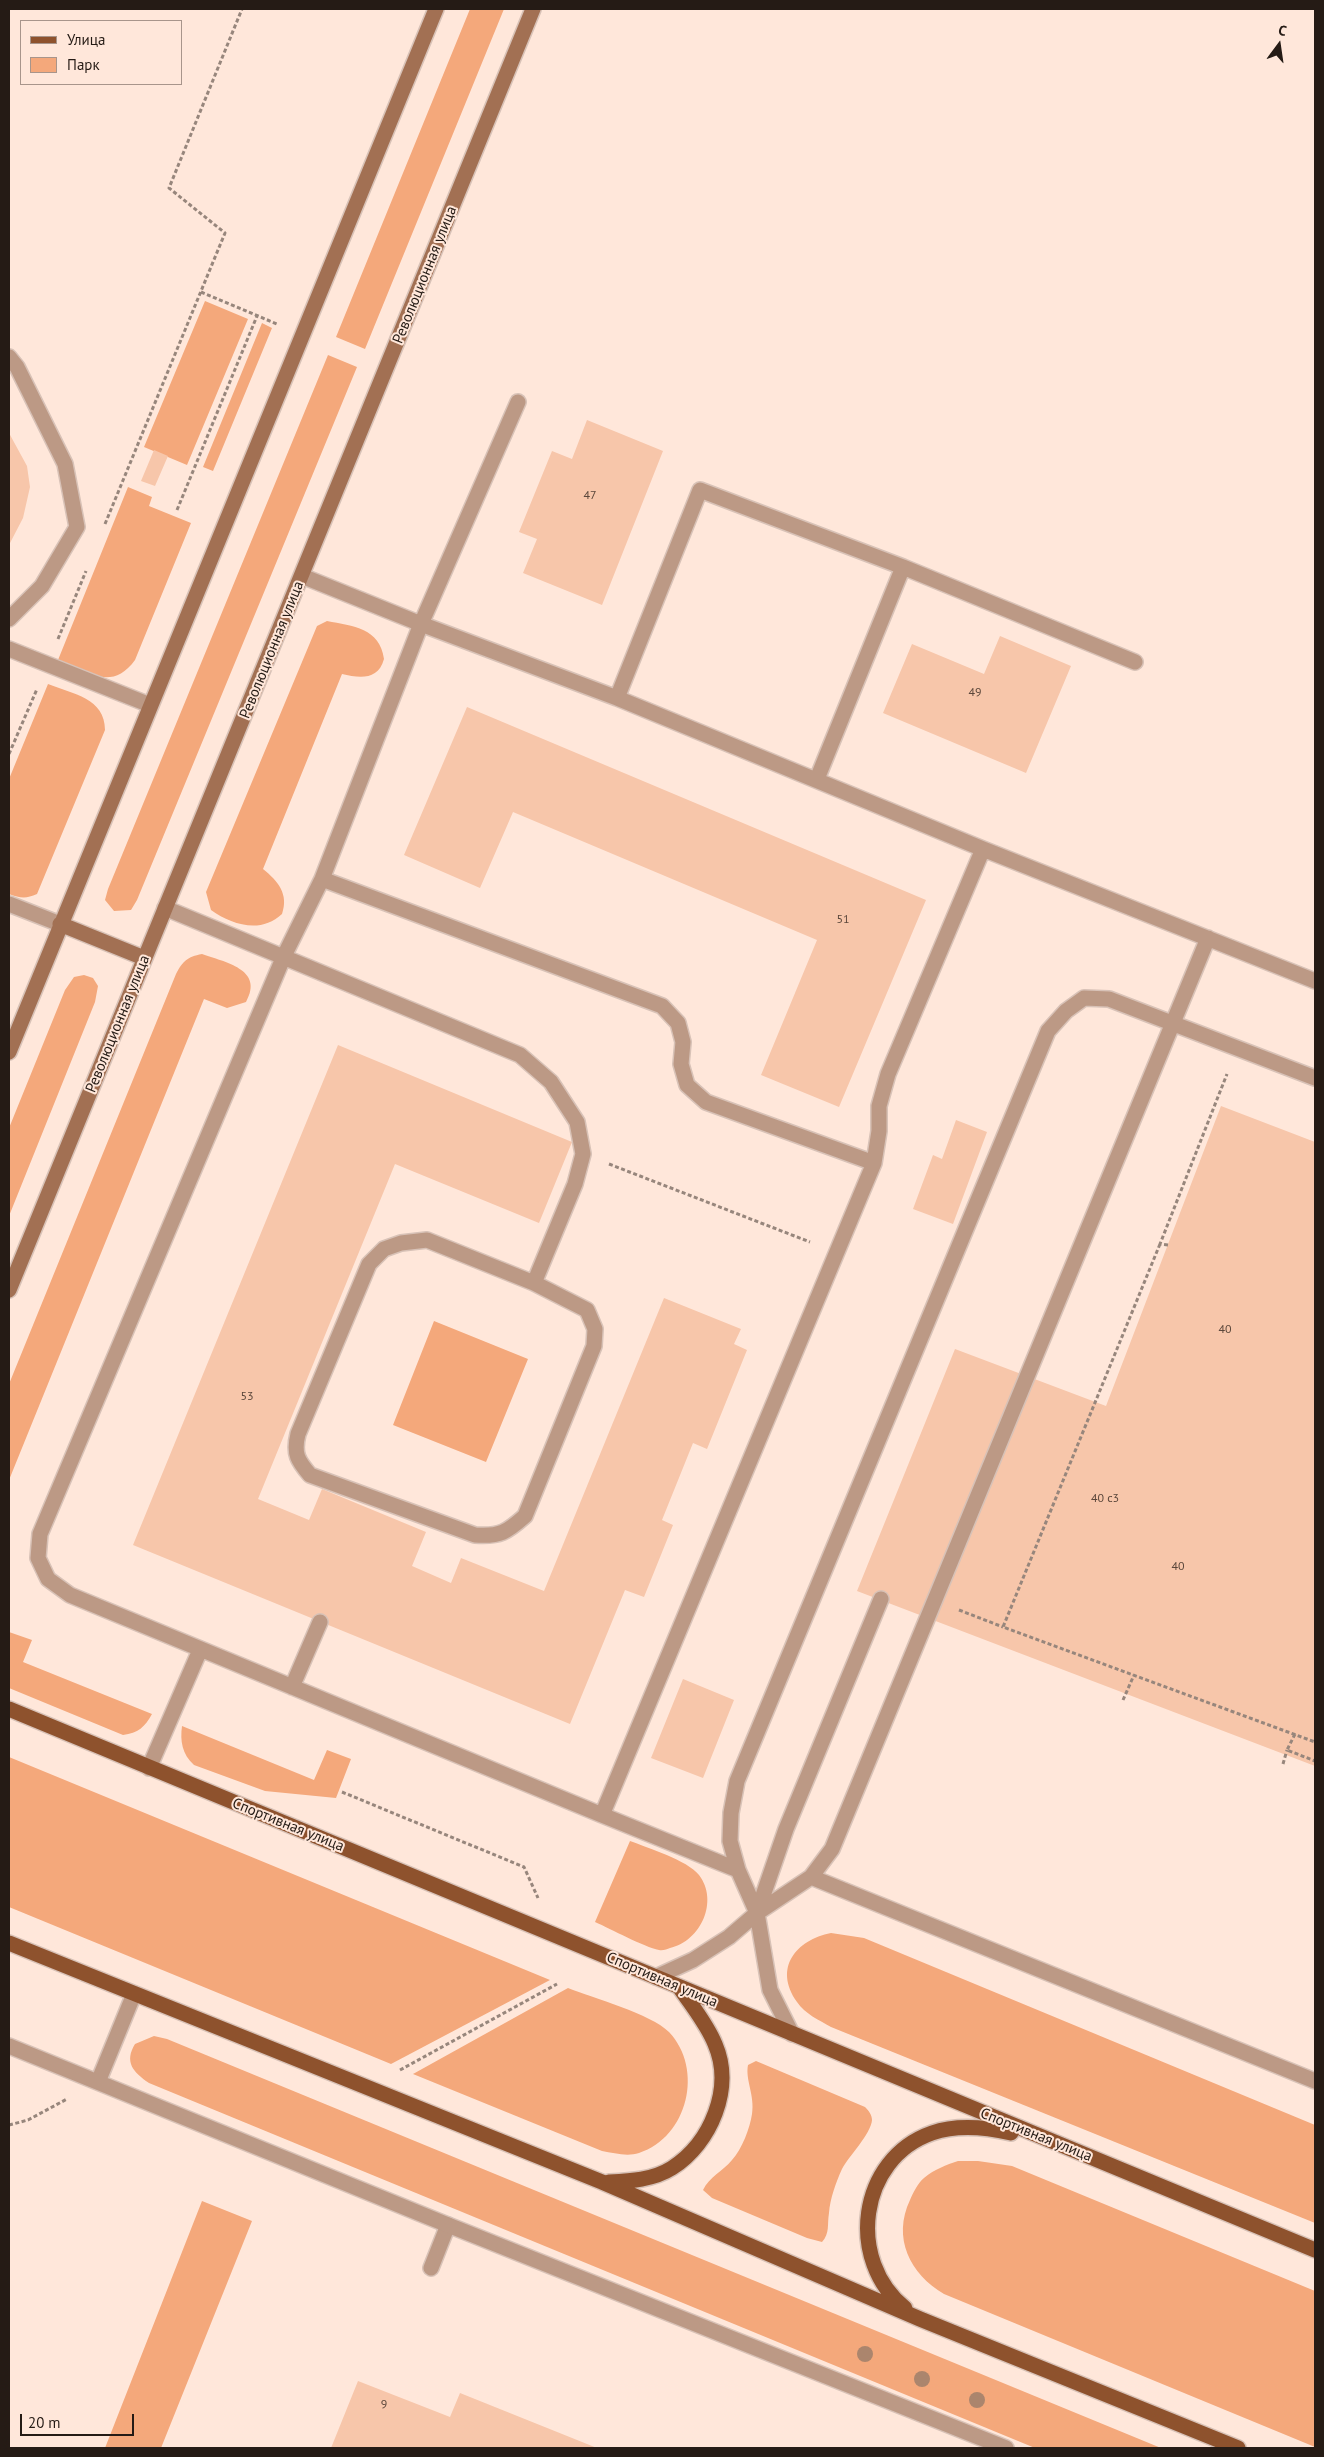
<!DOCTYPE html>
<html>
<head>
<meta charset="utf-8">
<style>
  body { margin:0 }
  #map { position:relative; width:1324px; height:2457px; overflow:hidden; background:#ffe7da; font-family:"PT Sans",sans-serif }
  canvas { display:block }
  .frame { position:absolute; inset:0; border:10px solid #251b15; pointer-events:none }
  .legend { position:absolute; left:20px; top:20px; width:162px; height:65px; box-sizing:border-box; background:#ffe7da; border:1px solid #a8958b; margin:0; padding:6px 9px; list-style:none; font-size:15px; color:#251b15 }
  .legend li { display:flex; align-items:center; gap:10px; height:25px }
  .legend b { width:25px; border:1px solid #a8958b }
  .north { position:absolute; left:1254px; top:20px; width:50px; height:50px; -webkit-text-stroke:4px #ffe7da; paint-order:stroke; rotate:14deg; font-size:14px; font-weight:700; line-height:20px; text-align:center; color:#251b15 }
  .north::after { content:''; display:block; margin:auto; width:18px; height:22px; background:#251b15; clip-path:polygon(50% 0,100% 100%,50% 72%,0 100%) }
  .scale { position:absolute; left:20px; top:2414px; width:114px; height:22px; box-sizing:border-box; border:2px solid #251b15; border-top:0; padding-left:6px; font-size:15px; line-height:18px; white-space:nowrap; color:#251b15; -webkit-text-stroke:4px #ffe7da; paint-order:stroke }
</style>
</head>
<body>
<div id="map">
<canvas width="1324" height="2457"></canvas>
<div class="frame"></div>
<ul class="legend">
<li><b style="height:6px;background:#8e522d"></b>Улица</li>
<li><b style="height:14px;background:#f4a87b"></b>Парк</li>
</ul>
<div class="north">С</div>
<div class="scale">20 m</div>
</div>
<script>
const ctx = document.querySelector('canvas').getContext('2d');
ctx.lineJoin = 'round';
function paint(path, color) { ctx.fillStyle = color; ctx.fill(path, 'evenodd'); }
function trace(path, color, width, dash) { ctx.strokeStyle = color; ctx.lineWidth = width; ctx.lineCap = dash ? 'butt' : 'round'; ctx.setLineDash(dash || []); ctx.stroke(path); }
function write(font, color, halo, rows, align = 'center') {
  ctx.font = font + ' "PT Sans",sans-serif'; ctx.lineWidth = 4; ctx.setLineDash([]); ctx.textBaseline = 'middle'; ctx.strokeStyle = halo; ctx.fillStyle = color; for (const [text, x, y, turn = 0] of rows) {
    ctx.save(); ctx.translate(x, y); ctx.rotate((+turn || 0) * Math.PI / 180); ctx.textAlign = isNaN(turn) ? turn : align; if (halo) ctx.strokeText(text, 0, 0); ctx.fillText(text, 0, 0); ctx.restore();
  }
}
const green = new Path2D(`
  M470,9h34l-139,340 -29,-12z
  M205,301l43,18 -61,146 -43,-18z
  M262,323l10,5 -59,143 -10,-4z
  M328,355l29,12 -220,533 -6,10 -17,1 -9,-11 3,-11z
  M128,487l24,10 -3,9 42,17 -56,137c-23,32 -48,12 -77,0z
  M327,621c26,5 53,7 57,38 -6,22 -25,19 -42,15l-79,195c15,12 26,25 19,45 -21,20 -50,11 -71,-4l-5,-18 111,-266z
  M48,684c25,10 57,14 57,46l-68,164c-11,5 -17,4 -28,0v-115z
  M202,954c22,8 63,15 44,48l-19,6 -23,-9 -195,481v-96l167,-410c7,-13 11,-17 26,-20z
  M84,975l9,3 5,8 -3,16 -86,214v-88l56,-138 9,-13z
  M434,1321l94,38 -42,103 -93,-37z
  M9,1632l23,8 -9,22 129,52c-7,13 -14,19 -29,21l-114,-47z
  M182,1726l132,54 13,-30 24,9 -15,39 -71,-7 -71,-26c-12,-11 -14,-24 -12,-39z
  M9,1757l541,223 -159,84 -382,-157z
  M630,1841c18,7 57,19 69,34 20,26 2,66 -29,73 -3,1 -7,3 -11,2 -15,-3 -48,-21 -64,-28z
  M831,1933l33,5 451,187v98l-484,-196c-12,-7 -26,-13 -34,-25 -24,-34 -1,-62 34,-69z
  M568,1988c25,10 83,26 101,44 35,37 19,105 -30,121 -12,4 -25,0 -37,-2l-189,-77z
  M154,2036l13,3 994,409h-126l-886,-365c-16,-11 -25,-21 -14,-39z
  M756,2061l109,46c4,4 7,8 7,13 -1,14 -23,36 -30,49 -6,13 -12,30 -13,44 -2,12 1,20 -7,29l-15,-4 -95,-40 -9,-8c6,-13 20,-19 29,-30 10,-11 18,-32 20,-46 3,-19 -7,-34 -4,-49z
  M958,2161h20l34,5 303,125v156l-371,-153c-34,-20 -52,-56 -34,-94 3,-7 8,-17 14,-22 11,-9 22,-13 34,-17z
  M202,2201l50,20 -91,227h-56z`);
const building = new Path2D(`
  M587,420l76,31 -61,154 -79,-32 14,-34 -18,-7 33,-81 20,8z
  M9,433l18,33 3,21 -7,31 -14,27z
  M154,450l14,6 -13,30 -14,-5z
  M1000,636l71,30 -45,107 -143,-60 29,-69 72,30z
  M467,707l459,193 -87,207 -78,-32 56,-135 -304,-128 -33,76 -76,-33z
  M338,1045l234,97 -33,81 -144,-59 -137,335 51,21 13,-31 104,43 -14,34 39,17 10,-25 83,33 120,-293 77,31 -7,15 13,6 -40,99 -14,-6 -31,77 11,5 -29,72 -19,-7 -55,134 -437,-179z
  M1221,1106l94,36v624l-458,-175 98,-242 151,57z
  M956,1120l31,12 -34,92 -40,-15 20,-54 9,4z
  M683,1679l51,21 -31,78 -52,-20z
  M358,2381l92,36 10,-24 137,55h-266z`);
const path = new Path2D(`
  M201,292l76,32
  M177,510l80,-194
  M105,524l120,-291 -56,-45 73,-179
  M58,639l28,-68
  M9,754l28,-65
  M609,1164l201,78
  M1160,1244l-157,383 312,115
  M1168,1245l-8,-1 67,-170
  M959,1610l44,17
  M1123,1700l11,-25
  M1295,1734l-8,16 28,11
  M1283,1764l4,-14
  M342,1792l182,75 14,31
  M400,2070l157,-86
  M9,2125l19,-5 39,-21`);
const lane = new Path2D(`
  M9,357l8,10 48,97 12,63 -35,59 -33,33
  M518,402l-97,222 -99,255 -38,77 -244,578 -2,24 10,21 22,16 532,220 272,-652 5,-32v-25l9,-32 95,-225
  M302,576l119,48 196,74 366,151 332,132
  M9,649l141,56
  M617,698l83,-208 203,77
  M817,779l86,-212 232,95
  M322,879l340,127 16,17 5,19 -2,22 6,21 19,17 168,61
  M9,904l51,20
  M165,908l355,147 31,27 26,40 6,32 -8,30 -41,99 -107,-43 -26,3 -17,6 -15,15 -71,170c-5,20 0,27 12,41l165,60c25,2 32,-3 50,-19l69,-170 1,-17 -8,-19 -53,-27
  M292,1687l28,-65
  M149,1768l51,-118
  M602,1815l136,55
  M811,1877l504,204
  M757,1913l29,-84 95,-230
  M656,1977l37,-17 36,-23 28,-24 54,-36 21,-28 376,-911
  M792,2034l-22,-44 -13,-77 -19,-43 -8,-29 1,-28 6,-32 311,-750 18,-20 18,-13 25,1 206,79
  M431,2268l17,-43`);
const street = new Path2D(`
  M9,2046l439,179 558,223
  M98,2082l36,-88`);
const secondary = new Path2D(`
  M60,924l84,34
  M9,1052l427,-1043
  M9,1290l524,-1281`);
const primary = new Path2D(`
  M9,1709l1306,541
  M9,1943l593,239 318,137 318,129
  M609,2182c21,-1 44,-2 63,-14 39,-25 62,-80 43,-124 -8,-20 -23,-38 -35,-56
  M905,2308c-59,-47 -47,-149 27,-175 26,-9 53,-6 79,0`);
const trees = [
  [865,2354],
  [922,2379],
  [977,2400]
];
const numberNames = [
  ["47",590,496],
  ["49",975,693],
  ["51",843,920],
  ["40",1225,1330],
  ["53",247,1397],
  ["40 с3",1105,1499],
  ["40",1178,1567],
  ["9",384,2405]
];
const streetNames = [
  ["Революционная улица",425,275,-68],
  ["Революционная улица",272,650,-68],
  ["Революционная улица",118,1024,-68],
  ["Спортивная улица",288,1825,22],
  ["Спортивная улица",662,1980,23],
  ["Спортивная улица",1036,2135,22]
];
paint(green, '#f4a87b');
paint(building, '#f7c6aa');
trace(lane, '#d8c2b7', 18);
trace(street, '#d8c2b7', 18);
trace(secondary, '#d8c2b7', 18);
trace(primary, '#d8c2b7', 18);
trace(path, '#97867c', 3, [4, 2.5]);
trace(lane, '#bc9985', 15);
trace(street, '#bc9985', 15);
trace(secondary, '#a27053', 15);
trace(primary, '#8e522d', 15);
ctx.fillStyle = '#ab856d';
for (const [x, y] of trees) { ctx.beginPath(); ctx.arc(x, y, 8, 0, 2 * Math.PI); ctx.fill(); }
write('12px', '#5a463a', null, numberNames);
write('15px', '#251b15', '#ffe7da', streetNames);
</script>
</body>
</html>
